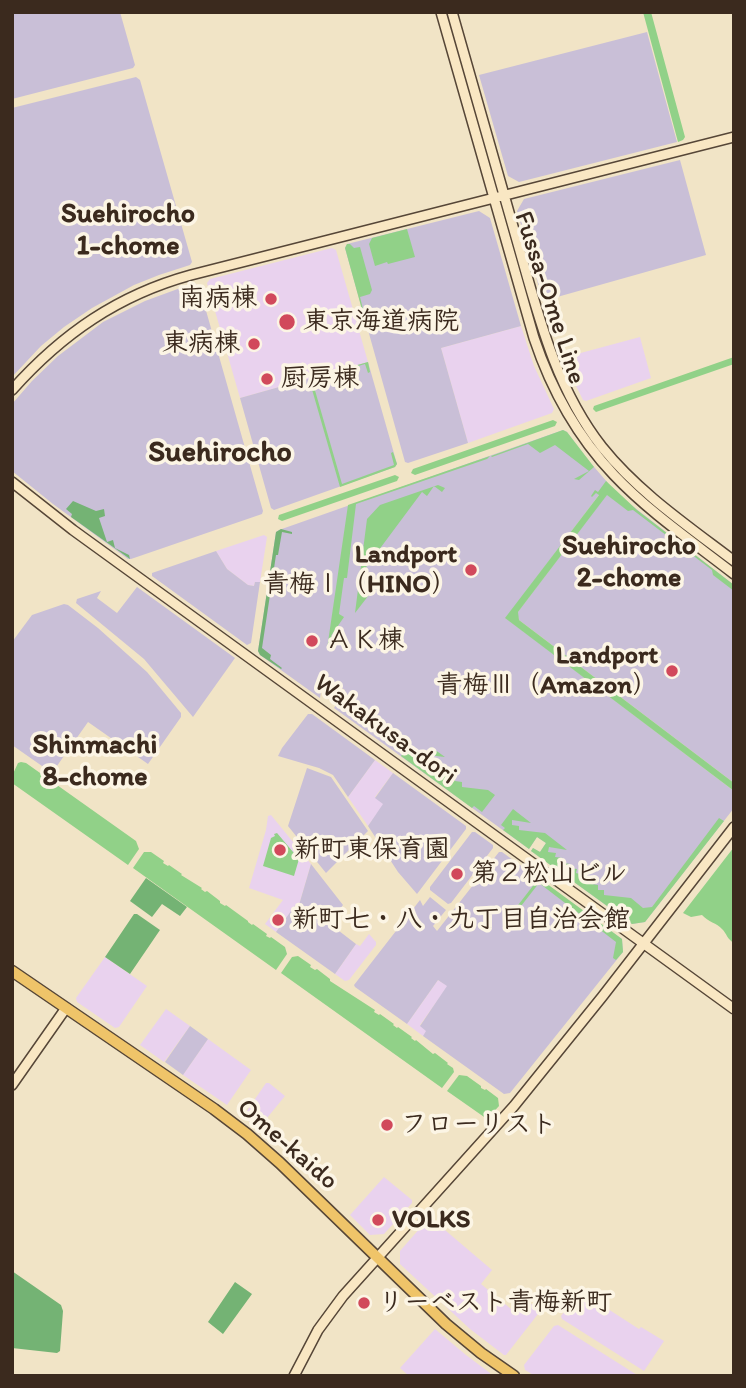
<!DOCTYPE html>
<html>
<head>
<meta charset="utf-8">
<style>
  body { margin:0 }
  #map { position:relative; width:746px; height:1388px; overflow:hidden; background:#f1e4c6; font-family:Itim,sans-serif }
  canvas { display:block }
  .frame { position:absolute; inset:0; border:14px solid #3b2a1e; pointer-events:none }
</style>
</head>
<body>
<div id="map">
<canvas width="746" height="1388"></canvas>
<div class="frame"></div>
</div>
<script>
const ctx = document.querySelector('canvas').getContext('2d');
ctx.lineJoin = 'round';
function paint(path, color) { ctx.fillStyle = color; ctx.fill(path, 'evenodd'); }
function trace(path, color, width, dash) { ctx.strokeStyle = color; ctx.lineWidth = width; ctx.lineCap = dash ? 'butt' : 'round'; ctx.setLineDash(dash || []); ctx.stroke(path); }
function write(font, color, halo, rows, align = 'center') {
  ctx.font = font + ' Itim,"Klee One",sans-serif'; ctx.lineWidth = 7; ctx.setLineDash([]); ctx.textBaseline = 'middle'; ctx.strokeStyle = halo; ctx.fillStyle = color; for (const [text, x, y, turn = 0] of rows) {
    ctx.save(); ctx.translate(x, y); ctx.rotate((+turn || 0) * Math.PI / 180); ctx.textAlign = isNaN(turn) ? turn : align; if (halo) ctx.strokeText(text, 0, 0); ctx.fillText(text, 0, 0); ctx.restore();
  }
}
const built = new Path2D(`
  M332,248l4,2 32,112 -128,36 -33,-115 3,-4z
  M521,326l13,40 20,43 -2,4 -84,30 -27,-95z
  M640,337l11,41 -65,23 -3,-1 -21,-42z
  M264,535l3,2 -7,45h-5l-1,4 -6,-1 -21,-16 -11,-18z
  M375,760l18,13 -18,24 9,7 -16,22 -20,-29z
  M271,815l40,49 -12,41h-3l-20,27 -11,-8 18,-24 -34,-12 17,-58 2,-14z
  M369,934l7,8v3l-27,35 -4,1 -10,-7 21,-30 4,2z
  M105,957l42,29 -28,41 -4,1 -38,-26 -1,-4z
  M438,980l10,6 -28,39 7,6 -4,5 -16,-12z
  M166,1009l24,17 -26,36 -24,-17z
  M208,1039l43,31 -24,35 -44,-30z
  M266,1083h3l16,13 -27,33 -13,-11 -1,-3z
  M384,1177l28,23v3l-28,31 -14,1 -20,-20z
  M428,1219h4l60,51 -11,14 30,25 11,-13 16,14v4l-32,41h-2l-34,-26 -70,-65v-13z
  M580,1291l59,38 2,-2 23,14 -20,30 -82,-52 -1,-3z
  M558,1325l76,48 5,3h-104l-10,-6 -1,-5 30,-39z
  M435,1329l31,26 24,18v3h-81l-9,-8z`);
const industrial = new Path2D(`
  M12,12h108l15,53 -2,3 -121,31z
  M647,32l30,110 -158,40 -11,-6 -29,-101z
  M136,77l4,3 52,182 -2,3 -31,10 -25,10 -42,23 -28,19 -23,19 -29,31v-269z
  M680,160l26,95 -163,46 -26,-90 7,-12z
  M479,211l11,7 31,108 -80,22 27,95 -60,20 -3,-1 -60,-214 2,-4z
  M194,283l5,3 64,225 -1,3 -131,45h-3l-75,-55 -41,-33v-67l20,-23 26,-25 45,-34 42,-21z
  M368,362l29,102 -2,3 -121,43 -3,-2 -31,-110z
  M563,430l4,2 21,28 20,23 -102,135 228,173v17l-89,114 -13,2 -101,-73 2,-3 7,4 6,-9 -9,-6 -8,12 -195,-141 11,-18 -22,-13 -3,21 -60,-43 -2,-4 18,-119 3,-2z
  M607,494l18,14 5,-4 104,81v198l-215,-163 -2,-7z
  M216,551l11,18 21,16 6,1 1,-4h5l-9,61 -4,2 -95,-69v-3z
  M137,587l98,71 -42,59 -49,-58 -68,-56 1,-4 24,-8 -4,7 20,15z
  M64,604l4,1 30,23 49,44 34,41v4l-33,47 -60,-42 -36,51 -40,-28v-103l20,-27z
  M308,714h4l63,46 -27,37 -15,-22 -14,-7 -41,-12 4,-8z
  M307,768l24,9 37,54 -42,42 -38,-47z
  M393,773l73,53v3l-49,65 -19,-22 -30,-46 15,-22 -8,-6z
  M472,832h3l18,13v3l-42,55 -3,1 -18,-14v-3z
  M499,852h3l120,87 1,13 -113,141 -6,1 -81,-58 3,-5 -6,-5 27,-40 -9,-6 -31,44 -52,-37 -1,-2 66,-85 3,6 7,-9 16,13 -13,16 4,5z
  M311,864l32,41 -13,19 26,20 -21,30 -59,-42 20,-28 3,1z
  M190,1026l18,13 -25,36 -18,-13z`);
const green = new Path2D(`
  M643,12h8l34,125 -2,3 -5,2z
  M407,229l8,28 -27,7 -1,-2 -12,4 -6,-22 3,-6z
  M347,244h3l4,4 6,-1 12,43 -2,4 -10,3 5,20h-1l-19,-69z
  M734,357v7l-138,48 -3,-3 1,-3z
  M368,362l2,10 -2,1 -3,-9 -53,16 30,104 52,-19 -3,-12 2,-1 4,12 -2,3 -55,20 -31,-108z
  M553,420l4,2 -2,4 -140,49 -4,-2 2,-4z
  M563,430l4,2 27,35 -15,13 -5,-1 15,-8 -34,-26 -15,8 -12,-9 -36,13 -1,-1z
  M490,456l-3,3 -131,45 -9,74h-3l-5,36 5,3 -13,19 4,3 -8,10 21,-144z
  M395,475l4,2 -2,4 -115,40 -4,-2 1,-4z
  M606,481l31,29 97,75v6l-21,-16 -1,-5 -79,-60 -5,1 -21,-16 -89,117 1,8 215,163v8l-229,-173 94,-123 -3,-2 -4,4 -1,-1 4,-6 3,2z
  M438,485l7,3 -3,4 -8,-6 -7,10 -5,-4 -61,82 4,3 -4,5 3,2 -3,5 6,5 4,-4 1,1 -17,22 12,-94 13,-14z
  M431,747l14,10 -18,-2 -1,5 8,1v4l7,1v4l7,2v4l7,1v4l7,1v5l26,3 7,5 -13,17 -8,-6 -2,2 -71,-52 4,-6 15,11z
  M21,762l5,1 110,78 3,8 -11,16 -116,-82v-7l6,-13z
  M513,809l18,14 -19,-3v5l7,1v4l26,3 22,17 -18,-3 -1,5 8,1 -1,4 8,1v5l7,1v4l7,1 -1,4 8,2v4l7,1v4l7,1v5h6v5l27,3 12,10 9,-1 67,-89 5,3 -79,101 -13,2 -101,-73 2,-3 7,4 6,-9 -9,-6 -8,12 -26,-19 2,-2 -4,-3z
  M277,833l22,26 -5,17 -31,-10 8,-28 4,-2 -1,-2z
  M734,847v96c-7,-4 -7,-9 -12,-14 -5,-6 -14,-7 -20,-14l-11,2 -8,-4z
  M144,852h7l13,9 -1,2 5,3 1,-1 13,9 -1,1 21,13 -1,1 4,3 2,-1 13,10v2l5,3 1,-1 22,16v1l4,3 1,-1 14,10 -1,2 4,2 1,-1 14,10 2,7 -11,16 -143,-102z
  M539,878l83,61 1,13 -7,8 -3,-2 3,-16 -77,-59 -32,41 -2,-2z
  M298,956l13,9 -1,2 5,3 2,-1 13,10v2l45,29 -1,2 5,3 1,-1 14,10 -1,1 4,3 1,-1 14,10 -1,1 4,3 1,-1 17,14 2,-1 13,10 -1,1 6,4 1,4 -12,16 -161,-115 11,-16z
  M459,1075l8,1 14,10v2l4,2 1,-1 12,9 1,8 -12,13 -40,-28z`);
const forest = new Path2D(`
  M73,501l23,10 8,-2 1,7 -6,2 8,24 6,-2 2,8 14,7 1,4 -59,-42 1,-3 -6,-5z
  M281,529l11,3v2l-10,-2 -4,23h-2l-14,93 9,7 -1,4 12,9 -1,1 -21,-14 -2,-4 18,-119z
  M146,878l41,29 -7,9 -18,-12 -10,13 -22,-16z
  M134,914h3l23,16 -30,44 -25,-17z
  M12,1271l49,34 2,6 -3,40 -3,2 -45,-5z
  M235,1282l17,12 -29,40 -15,-12z`);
const secondary = new Path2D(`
  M441,12l93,326c17,51 43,98 80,137 35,37 79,67 120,99
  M452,12c22,75 43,150 64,225 21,73 38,149 86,210 36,45 86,79 132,114
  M12,390c50,-56 106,-95 179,-115l543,-138
  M12,482l61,48 661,479
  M12,1085l54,-77
  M294,1376l24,-46 25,-34 171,-190 88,-109 132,-170`);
const primary = new Path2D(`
  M12,971l202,138 33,25 33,29 166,161 35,29 33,23`);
const markers = [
  [271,299,7,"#d1495b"],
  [287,322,9,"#d1495b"],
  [254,344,7,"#d1495b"],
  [267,379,7,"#d1495b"],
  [471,570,7,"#d1495b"],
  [312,641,7,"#d1495b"],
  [672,671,7,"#d1495b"],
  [280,850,7,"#d1495b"],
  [457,874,7,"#d1495b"],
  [278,920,7,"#d1495b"],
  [387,1125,7,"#d1495b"],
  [378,1220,7,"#d1495b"],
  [364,1303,7,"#d1495b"]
];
const streetNames = [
  ["Fussa-Ome Line",549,298,72],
  ["Wakakusa-dori",385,730,36],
  ["Ome-kaido",287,1145,41]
];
const poiNames = [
  ["南病棟",257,299,"right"],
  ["東京海道病院",303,322],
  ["東病棟",240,344,"right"],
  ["厨房棟",281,379],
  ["Landport",457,555,"right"],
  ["青梅Ⅰ（HINO）",457,585,"right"],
  ["ＡＫ棟",326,641],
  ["Landport",658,656,"right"],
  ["青梅Ⅲ（Amazon）",658,686,"right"],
  ["新町東保育園",294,850],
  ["第２松山ビル",471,874],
  ["新町七・八・九丁目自治会館",292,920],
  ["フローリスト",401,1125],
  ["VOLKS",392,1220],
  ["リーベスト青梅新町",378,1303]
];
const neighbourhoodNames = [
  ["Suehirocho",128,215],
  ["1-chome",128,247],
  ["Suehirocho",629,547],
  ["2-chome",629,579],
  ["Shinmachi",95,746],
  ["8-chome",95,778]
];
const quarterNames = [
  ["Suehirocho",220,453]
];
paint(built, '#e9d2ee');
paint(industrial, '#c9bfd7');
paint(green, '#91d188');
paint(forest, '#74b374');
trace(secondary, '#564637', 12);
trace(primary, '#564637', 13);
trace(secondary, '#f9e7c3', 9);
trace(primary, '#efc469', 10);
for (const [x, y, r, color] of markers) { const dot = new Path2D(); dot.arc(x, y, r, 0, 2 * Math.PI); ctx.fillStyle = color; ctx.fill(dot); trace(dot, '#fcf5e5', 2.5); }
write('26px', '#3b2a1e', '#fcf5e5', streetNames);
write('bold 26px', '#3b2a1e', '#fcf5e5', poiNames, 'left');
write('bold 28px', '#3b2a1e', '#fcf5e5', neighbourhoodNames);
write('bold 30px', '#3b2a1e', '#fcf5e5', quarterNames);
</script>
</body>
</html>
